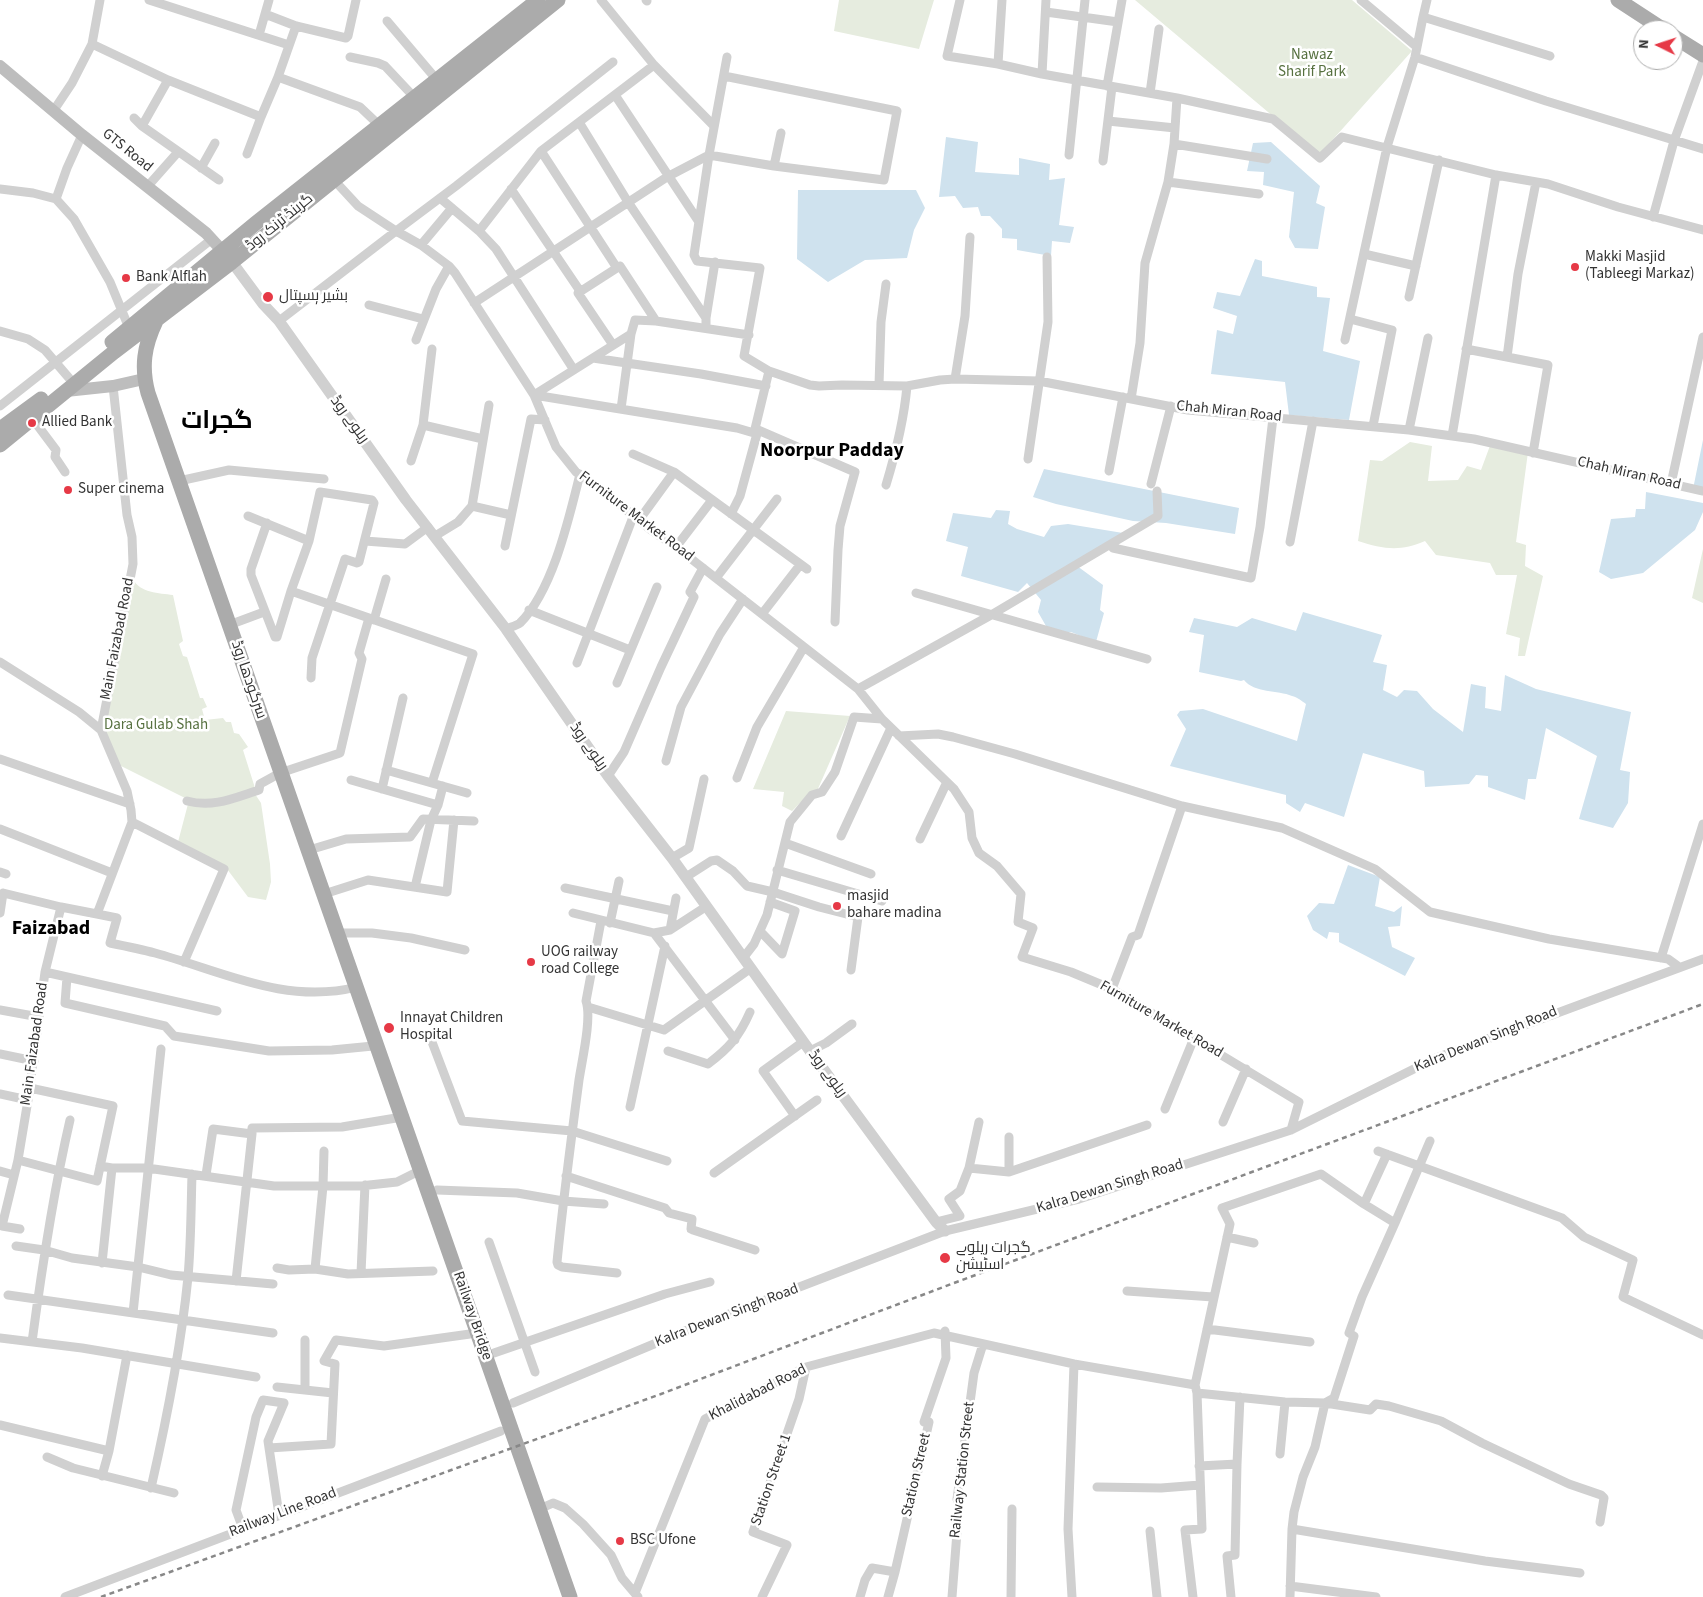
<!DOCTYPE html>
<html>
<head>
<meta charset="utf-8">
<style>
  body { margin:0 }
  #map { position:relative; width:1703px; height:1597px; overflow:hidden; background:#fff; font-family:"Source Sans 3",sans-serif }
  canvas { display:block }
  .north { position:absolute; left:1633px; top:20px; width:50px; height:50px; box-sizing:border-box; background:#fff; border:1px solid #adadad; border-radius:50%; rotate:274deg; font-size:14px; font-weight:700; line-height:20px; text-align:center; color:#333 }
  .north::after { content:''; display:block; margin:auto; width:18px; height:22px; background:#e63946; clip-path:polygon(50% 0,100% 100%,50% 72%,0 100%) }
</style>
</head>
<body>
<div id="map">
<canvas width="1703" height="1597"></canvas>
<div class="north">N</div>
</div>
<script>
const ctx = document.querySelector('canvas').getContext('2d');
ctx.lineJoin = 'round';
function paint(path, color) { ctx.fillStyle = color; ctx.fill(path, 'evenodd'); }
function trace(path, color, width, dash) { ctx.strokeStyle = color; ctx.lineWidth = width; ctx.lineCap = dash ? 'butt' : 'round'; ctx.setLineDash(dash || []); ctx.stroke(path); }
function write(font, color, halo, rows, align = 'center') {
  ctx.font = font + ' "Source Sans 3",Cairo,sans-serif'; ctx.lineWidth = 5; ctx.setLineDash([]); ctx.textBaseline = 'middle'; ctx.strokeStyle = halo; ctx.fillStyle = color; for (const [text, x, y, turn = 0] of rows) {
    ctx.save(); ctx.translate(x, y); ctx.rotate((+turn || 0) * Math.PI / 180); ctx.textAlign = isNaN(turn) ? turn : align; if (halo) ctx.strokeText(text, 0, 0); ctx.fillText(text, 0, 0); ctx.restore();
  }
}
const green = new Path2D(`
  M839,0h95l-15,49 -85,-18z
  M1135,0h217l60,51 -93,104z
  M1410,442l22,4 -4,35 30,-1 9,-14 14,4 10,-27 37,9 -12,90 10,3 -1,21 18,10 -18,80h-7l2,-18 -14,-4 11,-59h-21l-6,-12 -54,-8 -11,-14c-25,11 -42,8 -67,0l12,-81 12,1z
  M1703,549v54l-11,-5z
  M133,579c7,14 26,14 40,16l10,46 -4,3 4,12 4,1 13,41h3l4,9 -5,2 3,11 18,-2 3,4h5l3,11 5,1 9,13 -5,3 12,38 -43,14 -21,-1 -72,-36 -15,-35z
  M786,711l64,5 -33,75 -14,9 -11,11 -10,-5 2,-14 -31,-3z
  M255,794l6,9 9,61 1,18 -5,18 -18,-3 -21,-28 -49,-27 10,-38c23,8 45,-3 67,-10z`);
const water = new Path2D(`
  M946,137l32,5 -3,30 44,3v-17l31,6 -1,16 16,-2 -6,47 15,2 -4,16 -18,-2 -1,15 -34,-6v-11l-15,-1v-9l-12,-13h-9l-3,-9 -15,1 -8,-12 -16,1z
  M1271,142l49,44 -4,17 9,4 -7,42 -23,-1 -6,-11 5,-45 -31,-7 1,-13 -17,-1 6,-28z
  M798,190h118l9,18 -11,22 -7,28 -42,2 -37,22 -31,-23z
  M1255,259l7,2v15l55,11v10l13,1 -7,53 37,10 -11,59 -60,-5 -4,-33 -74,-8 6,-44 16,4 4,-18 -24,-8 4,-16 23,4z
  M1703,440v51l-10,-2z
  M1044,469l195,39 -4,26 -69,-11 -33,-2 -77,-17 -23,-7z
  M1646,492l57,11v9l-8,18 -52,43 -32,6 -12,-7 12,-53 24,-2 1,-8h9z
  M996,510l14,1 -2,13 9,5 27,8 7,-11 17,-2 55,9 -50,30 30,22 -3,25 4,3 -8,29 -25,-10 -9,1 -16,-7 -8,-14 3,-12 -14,-17 -9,9 -57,-16 7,-29 -22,-6 7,-28 38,5z
  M1303,612l79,23 -9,27 14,3 -4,25 14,7 7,-7 13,1 16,18 30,23 8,-48 15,3 -1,21 16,3 4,-36 31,14 95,23 -11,58 10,2 -2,31 -15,25 -34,-9 18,-63 -51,-28 -10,51h-8l-3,21 -37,-13v-11l-12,-1 -7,9 -44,3 -1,-16 -61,-18 -19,64 -39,-14 -5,9 -14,-9v-8l-116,-29 16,-37 -9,-14 3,-4 23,-2 94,32 9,-37c-4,-3 -9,-7 -14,-8 -14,-6 -38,-3 -48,-16l-3,1 -42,-9 5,-37 -15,-3 5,-14 43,9 15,-9 44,13z
  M1348,865l32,12 -5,29 19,6 8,-6 -2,20 -12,1 4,20 23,11 -10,18 -66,-34v-9l-10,-1 -2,7 -14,-9 -6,-14 12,-13 15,1z`);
const minor = new Path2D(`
  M149,0l140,45
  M601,0l53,65 60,61
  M646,0l1,1
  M960,0l-13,56 51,8
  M1002,0l-4,64 44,10 135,24 96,21 47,39 22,-21 154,38 52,9 70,23 85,23
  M1361,0l56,47
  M1427,0l-4,17 127,39
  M1046,12l72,10
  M265,14l31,12 50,12 2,-2 8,-36
  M387,21l50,59
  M259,35l10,-35
  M92,44l76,36 -26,46 77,54
  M350,57l28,6 7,3 30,32
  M727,57l-18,98 -15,100 3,6 63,7 -16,88 25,15
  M1415,57l131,44 157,48
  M1042,74l4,-74
  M278,77l82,30 20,19
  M168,80l93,37
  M1107,86l15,-86
  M1150,93l9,-64
  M615,95l84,127
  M54,110l18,-27 20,-39 8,-44
  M134,118l8,8
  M1108,121l67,7
  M579,122l49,80 78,116v10
  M1174,144l93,15
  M541,151l76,117
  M247,154l14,-37 17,-40 18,-51
  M1069,155l16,-155
  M1103,161l9,-74
  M774,166l7,-33
  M201,168l14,-25
  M334,180l24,26 38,25 60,-45 157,-124
  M1168,182l91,12
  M147,187l31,-35
  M0,189l33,4 23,6 18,20 36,63 19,46
  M511,189l69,102
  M440,198l39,33
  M56,199l11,-31 15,-33
  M1653,217l21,-76 29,-80
  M421,245l31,-37
  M1364,254l52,12
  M1409,297l30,-137
  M474,303l193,-126 42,-22 65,11 110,14 13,-69 -173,-35
  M369,305l54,14
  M706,318l9,-56
  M1350,319l42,11 -19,96
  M279,321l117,-90 25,14 28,21 6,7 79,122 22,52 20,25 21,14 54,44 25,17 182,142 24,30 72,70 15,23 3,26 7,15 18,13 24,28 -3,28 15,6 -11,29 49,15 41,17 187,113 -8,28
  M0,331l28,8 17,11 24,28
  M416,340l20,-51 13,-23
  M1345,340l42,-193 28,-90 8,-40
  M613,345l-35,-52 42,-27 36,55
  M1466,349l41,8 11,-83 18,-92
  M1507,357l41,8 -15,88
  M593,358l108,16 65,12
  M574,370l-78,-121 -17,-18 62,-80 113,-86
  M955,379l10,-63 5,-79
  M879,385l2,-63 5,-38
  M534,395l203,33 17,5 4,-3 97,42 -15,54 -2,24 -3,72
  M534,395l97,-61
  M1131,399l9,-56 5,-80 23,-81 6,-38 3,-46
  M0,406l212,-167
  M621,409l10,-75 4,-14 21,1 93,14
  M32,418l24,32 -1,7 10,15
  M423,425l60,14
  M1409,430l19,-92
  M754,433l15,-62 41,14 9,1 23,-1 65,1 33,-6 15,-1 84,2 149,29 221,20 65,9 229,52
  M1452,436l44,-261
  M633,454l41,18 133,97
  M1028,459l20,-137 -1,-65
  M411,461l12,-36 9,-76
  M1109,471l14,-74
  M179,481l50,-11 95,9
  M1151,484l20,-78
  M1671,484l32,-147
  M886,485c10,-33 18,-65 21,-99
  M472,506l39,9
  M731,514l9,-18 18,-66
  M248,516l61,25
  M267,523l-16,46v6l24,62h2
  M435,536l23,-14 14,-16 17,-101
  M365,541l40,3 23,-17
  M1290,542l23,-121
  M505,546l26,-127 14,1
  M676,547l36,-47
  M1113,548l138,30 9,-51 13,-109
  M716,578l61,-79
  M291,591l182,63 -41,129
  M916,593l231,66
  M529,610l101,40
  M762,614l38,-49
  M374,620l12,-41
  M229,625l35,-13
  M506,629c4,-2 10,-3 14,-6 33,-33 49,-105 60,-149
  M277,637l14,-46 18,-50 11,-49 52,8 2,3 -15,59 -2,1 -12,-4 -33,99 -1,20
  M0,662l79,50 22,18
  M577,663l56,-146 9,-1 32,-44
  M617,683l40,-96
  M858,689l133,-74 167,-99 -1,-25
  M899,736l39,-2 15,3 62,17 167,52 100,22 93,41 55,43 119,27 119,20 11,8
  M0,759l130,45
  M666,761l15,-54 39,-73 23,-35
  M386,770l81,23
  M608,776l16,-24 37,-85 33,-70 -4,-5 13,-24
  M737,778l20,-51 47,-80
  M351,780l87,25
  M382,789l21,-91
  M187,801c26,7 47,-3 72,-11l1,-6 20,-11 60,-20 22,-94 -3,-6 10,-35
  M132,822l92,47 -40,93
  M0,829l112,44
  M841,836l50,-108
  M920,839l27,-57
  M785,843l86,31
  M309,850l37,-11 64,-2 13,-18 51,2
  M672,858l17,-10 15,-69
  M777,870l105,31
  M0,872l6,2
  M686,877l25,-16 6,-1 16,11 14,15 26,6 46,15 39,10 -7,53
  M415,887l16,-67 7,-15 5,-19
  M565,888l108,23
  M324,894l44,-14 79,12 7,-72
  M0,913l3,-20 58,14
  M573,913l81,20 16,-3 37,-24
  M97,914l20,4 -7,25c15,3 30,6 45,10 67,18 130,52 202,34
  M601,921l-15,80c6,17 -4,59 -7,79 -8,60 -16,121 -22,182l1,3 4,2 55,6
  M610,923l9,-42
  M670,930l6,-32
  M760,931l22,23 13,-43 -25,-9
  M338,933h34l39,5 54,12
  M654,933l81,107
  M744,957l10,-13 13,-29 23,-93 22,-27 10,-3 13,-20 19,-55 28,2
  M1661,958l42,-134
  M45,972l172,39
  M67,977l-2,26 100,23 9,10 95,15 63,-1 41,-4
  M1112,989l20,-52 6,-2 44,-129
  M588,1007l76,23 87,-62
  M0,1010l39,7
  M432,1042l30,79 110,10 95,30
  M668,1051l40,13c21,-16 31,-27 42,-52
  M810,1051l16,-8 26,-19
  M0,1054l34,7
  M0,1094l28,6
  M630,1107l35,-161
  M1165,1109l29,-71
  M795,1116l-32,-45 40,-29
  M1223,1122l23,-53
  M252,1134v-6l90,-1 54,-9
  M1378,1151l184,67 22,19 49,23 -10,37 80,38
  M18,1160l79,21 16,-75 -83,-18
  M100,1166l12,2h35l127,18h86l37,-4 18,-9
  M969,1168l40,4 138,-47
  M0,1171l14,4
  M1009,1172v-35
  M714,1173l103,-73
  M206,1175l7,-46 39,5 -16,147
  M566,1176l99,32 4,5 23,6 -1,10 2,1 62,20
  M437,1190l80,3 46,8 41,3
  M1364,1204l23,-50
  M936,1222l24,-6 -11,-17 11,-8 9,-23 10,-46
  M1395,1223l35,-82
  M20,1229l-18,-3 16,-66 10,-60 17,-128 16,-65 36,7 35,-92 -1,-12 -4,-19 -26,-61 32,-166 -1,-27 -5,-22 -14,-129
  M1227,1237l27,6
  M489,1242l46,130
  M16,1246l28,4 28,8 66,9 33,8 102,9
  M102,1263l10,-95
  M277,1268l12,2 26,-1 33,5 85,-3
  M315,1269l8,-83 1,-35
  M361,1273l4,-88
  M1127,1291l86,6
  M8,1295l265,38
  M133,1313l28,-264
  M1207,1329l103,13
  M0,1338l82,10 174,29
  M32,1342c10,-75 21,-149 38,-222
  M494,1353l171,-59 45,-12
  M277,1387l56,6
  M305,1390v-50
  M513,1403l172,-72 260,-100 134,-32 212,-69 145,-72 267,-99
  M0,1425l109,26
  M269,1448l62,-4 4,-80 -11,-3 12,-21 48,6 86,-12
  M1280,1454l5,-52
  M47,1457l26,11 101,25
  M1199,1466l38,-2 3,-67
  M102,1476l7,-25 18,-96
  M1097,1487l64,1 39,-3
  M151,1488c16,-70 30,-140 37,-211 3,-34 3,-69 4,-103
  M544,1507l9,-4 12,5 18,16 28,31 11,23 16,19
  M243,1529l-7,-19 20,-93 7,-17 21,3 -16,38 11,74
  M1292,1529l193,32 95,12
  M1150,1531l7,66
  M1290,1586l86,11
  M635,1593l70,-174 101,-52 128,-34 140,31 121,21 2,8 88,9 40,1 9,-5 20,-62 -5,-3 13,-36 33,-74 -31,-19 -43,-30 -99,34 8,16 -35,161
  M65,1597l436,-166
  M762,1597l25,-52 -34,-13 46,-133 7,-32
  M860,1597l5,-17 7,-12 23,4 34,-150h-5l22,-64 -1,-27
  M888,1597l7,-25
  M952,1597l7,-91 -2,-7 17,-126 9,-29
  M1011,1597l1,-88
  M1072,1597l-4,-68 6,-165
  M1193,1597l-8,-67 17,-1 -5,-136
  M1231,1597l-4,-41 8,-1 2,-91
  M1290,1597l2,-68 2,-17 9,-35 12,-30 10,-44 45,7 6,-6 13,2 52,15 41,22 87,41 32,11 3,3 -4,24`);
const tertiary = new Path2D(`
  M232,262l31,42 16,17 127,179 100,129 102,147 64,82 138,193 126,171 9,9`);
const secondary = new Path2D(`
  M0,66l82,69 124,98 22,24
  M66,391l47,-5 31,-7`);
const primary = new Path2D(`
  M1618,0l46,30
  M1673,36l30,19
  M156,321c-12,25 -15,46 -8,72l422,1204
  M112,342l144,-119 282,-223
  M0,429l41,-30
  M0,445l114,-93 118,-90 326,-262`);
const rail = new Path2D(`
  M101,1597l560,-203 293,-111 749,-279`);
const markers = [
  [1575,267,5,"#e63946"],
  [126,278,5,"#e63946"],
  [268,297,6,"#e63946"],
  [32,423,5,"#e63946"],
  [68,490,5,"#e63946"],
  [837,906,5,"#e63946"],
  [531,962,5,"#e63946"],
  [389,1028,6,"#e63946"],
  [945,1258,6,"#e63946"],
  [620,1541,5,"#e63946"]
];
const parkNames = [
  ["Nawaz",1312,56],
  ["Sharif Park",1312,73],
  ["Dara Gulab Shah",156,726]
];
const streetNames = [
  ["GTS Road",127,151,39],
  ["گرینڈ ٹرنک روڈ",280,223,-39],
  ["Chah Miran Road",1229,412,6],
  ["ریلوے روڈ",349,420,54],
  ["Chah Miran Road",1629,474,13],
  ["Furniture Market Road",636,517,37],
  ["Main Faizabad Road",118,639,-79],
  ["سرگودھا روڈ",248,680,71],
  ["ریلوے روڈ",588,747,55],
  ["Furniture Market Road",1161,1020,30],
  ["Kalra Dewan Singh Road",1486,1040,-22],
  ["Main Faizabad Road",35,1044,-82],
  ["ریلوے روڈ",827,1074,54],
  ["Kalra Dewan Singh Road",1110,1187,-17],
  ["Railway Bridge",472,1316,71],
  ["Kalra Dewan Singh Road",727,1316,-21],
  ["Khalidabad Road",758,1393,-27],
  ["Railway Station Street",963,1470,-84],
  ["Station Street",917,1475,-77],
  ["Station Street 1",772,1480,-71],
  ["Railway Line Road",283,1513,-21]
];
const poiNames = [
  ["Makki Masjid",1585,258],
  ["(Tableegi Markaz)",1585,275],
  ["Bank Alflah",136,278],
  ["بشیر ہسپتال",279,297],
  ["Allied Bank",42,423],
  ["Super cinema",78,490],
  ["masjid",847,897],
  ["bahare madina",847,914],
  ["UOG railway",541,953],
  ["road College",541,970],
  ["Innayat Children",400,1019],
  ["Hospital",400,1036],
  ["گجرات ریلوے",956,1249],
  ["اسٹیشن",956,1266],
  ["BSC Ufone",630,1541]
];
const districtNames = [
  ["Noorpur Padday",832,452],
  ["Faizabad",51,930]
];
const townNames = [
  ["گجرات",217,423]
];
paint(green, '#e6ecdf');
paint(water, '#cfe2ee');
trace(minor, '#d0d0d0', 9);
trace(tertiary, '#d0d0d0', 11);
trace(secondary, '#bdbdbd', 12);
trace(primary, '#ababab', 15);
trace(rail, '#888', 2.5, [5, 4]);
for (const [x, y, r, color] of markers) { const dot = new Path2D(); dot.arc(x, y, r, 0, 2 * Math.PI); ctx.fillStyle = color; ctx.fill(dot); trace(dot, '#fff', 2); }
write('15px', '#56703f', '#fff', parkNames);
write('15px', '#333', '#fff', streetNames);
write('15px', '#333', '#fff', poiNames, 'left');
write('bold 20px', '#000', '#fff', districtNames);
write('bold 25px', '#000', '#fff', townNames);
</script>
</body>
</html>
